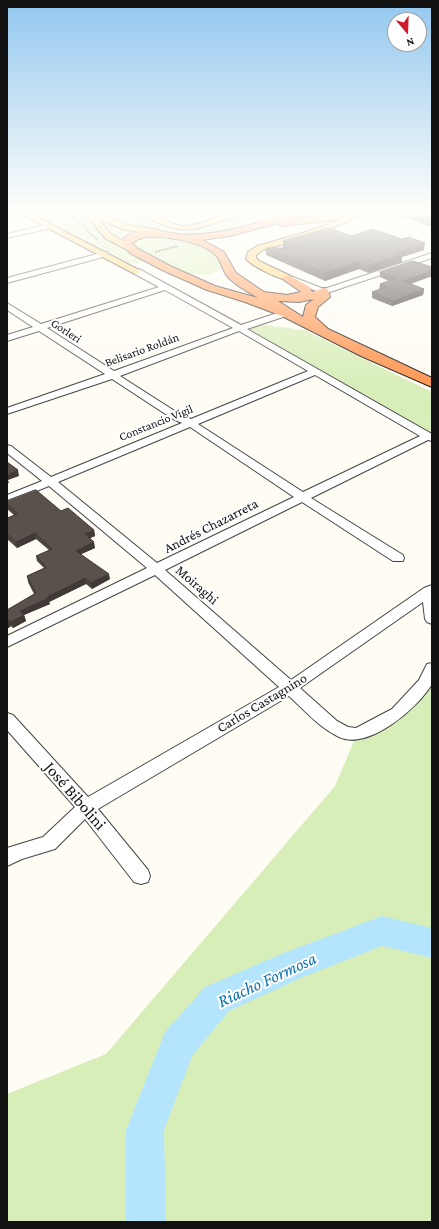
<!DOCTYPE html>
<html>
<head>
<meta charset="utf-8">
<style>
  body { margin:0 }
  #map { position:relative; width:439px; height:1229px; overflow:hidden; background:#fffcf4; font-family:"Crimson Pro",serif }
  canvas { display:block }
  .frame { position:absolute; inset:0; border:8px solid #111; pointer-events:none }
  .north { position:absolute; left:387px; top:12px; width:40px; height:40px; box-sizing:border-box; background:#fff; border:1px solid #a0a0a0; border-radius:50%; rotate:161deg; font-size:11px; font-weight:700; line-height:16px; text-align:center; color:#111 }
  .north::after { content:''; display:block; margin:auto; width:14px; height:18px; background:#d01a2e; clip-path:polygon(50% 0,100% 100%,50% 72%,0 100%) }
</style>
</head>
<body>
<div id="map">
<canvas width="439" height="1229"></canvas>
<div class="frame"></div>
<div class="north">N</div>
</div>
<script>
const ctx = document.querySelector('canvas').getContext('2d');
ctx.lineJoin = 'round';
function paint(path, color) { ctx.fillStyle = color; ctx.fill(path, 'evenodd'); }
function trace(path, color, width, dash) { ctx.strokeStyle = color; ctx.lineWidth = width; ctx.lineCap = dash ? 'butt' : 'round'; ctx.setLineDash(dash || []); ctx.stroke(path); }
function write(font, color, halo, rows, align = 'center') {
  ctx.font = font + ' "Crimson Pro",serif'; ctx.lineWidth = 4; ctx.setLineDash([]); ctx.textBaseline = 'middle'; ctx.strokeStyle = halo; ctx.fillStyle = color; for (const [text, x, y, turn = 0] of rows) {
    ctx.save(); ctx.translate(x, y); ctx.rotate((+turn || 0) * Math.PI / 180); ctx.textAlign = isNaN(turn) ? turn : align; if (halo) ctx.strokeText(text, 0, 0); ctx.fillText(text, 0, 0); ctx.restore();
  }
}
const green = new Path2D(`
  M32,214h106l18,15 -11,-12 24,11 12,2 17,-3 42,-13h30c-5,5 -12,7 -19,9 -29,10 -59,16 -89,8l3,2 -37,7 16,22 -13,2 -10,-3z
  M156,235c24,4 55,6 67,30l-2,5 -14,5 -20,-1 -22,-9 -31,-17 -3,-5 3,-4z
  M265,325l39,5 128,62v46l-192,-110z
  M432,668v554h-425v-128l99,-40 229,-268 22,-52 41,-21z`);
const river = new Path2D(`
  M382,916l50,12v30l-50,-12 -79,31 -74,34 -37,45 -28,74 2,92h-40v-92l39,-98 40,-45 76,-33z`);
const path = new Path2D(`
  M69,214c12,7 18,18 29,26
  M155,252l23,-6`);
const minor = new Path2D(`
  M49,224l4,2 -1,2 -45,10v-4z
  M104,252h3v4l-100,27v-5z
  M432,253v5l-108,36 -38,-15 4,-2h3l31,12z
  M133,269h6l102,56 42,-14h6l1,2 -1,2 -42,14 185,105v7l-4,-1 -117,58 92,57 1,3 -1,3h-10l-91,-59 -137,68 126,110 133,-92 8,-3v39l-5,-2 -2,-3 -2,-17 -123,86 37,33 11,6 8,1 36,-19 27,-29 8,-16 5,-1v21c-14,24 -64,67 -93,53 -19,-9 -35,-27 -50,-41l-191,113 50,61 2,6 -2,6 -7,2 -7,-2 -49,-63 -30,30 -33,10 -15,7v-18l36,-11 32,-30 -68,-77v-17l6,2 75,82 191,-110 -124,-112 -148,72v-11l140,-68 -98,-82 -42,17v-8l35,-14 -35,-28v-8l4,1 40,31 131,-54 -9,-4 -61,-40 -105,35v-6l98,-34 -66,-43 -32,10v-6l26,-8 -26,-17v-7l34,21 118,-37 -26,-14zM165,290l68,38 -119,43 -67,-43zM239,331l69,40 -117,48 -10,-4 -61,-39zM315,375l105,61 -117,56 -105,-68zM190,427l104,70 -137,66 -99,-81z`);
const major = new Path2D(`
  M21,214h10l110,57 -5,3 -3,-1z
  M85,214h17l25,11 32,5 4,3 -4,3 -37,-7 -25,-11 14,16 23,13 2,2 -5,3 -26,-14z
  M140,214c4,0 9,-1 12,0 12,4 21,12 33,12 19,-1 34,-13 52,-12 -4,4 -13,6 -19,8 -37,14 -43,7 -77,-6z
  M355,214h11l-54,22 -49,14 -7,5v3l3,3 32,15 2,2 -2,2c-8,2 -39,-14 -45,-21l2,-7 9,-6 49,-14z`);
const highway = new Path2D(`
  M286,214h15l-2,2 -10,3 47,-5h29l-5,3 -77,9 -4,-1 -1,-2 -48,13 -28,4 22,12 12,21 28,19 23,3 14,-3 -1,-1 -16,-11 -2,-2 2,-2 4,-1 22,12 2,5 12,-4 4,1 2,8 -12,10 -3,10 13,12 104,49v9l-71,-31 -79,-40 -37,-14 -38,-12 -45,-20 -32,-17 -8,-9c4,-21 48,-11 62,-9 10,0 23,-1 34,-3 23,-3 46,-11 68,-18zM146,237c19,-1 60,4 72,21 4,6 5,14 10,19 8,9 21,15 30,21l-43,-12 -45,-20 -32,-17 -6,-6 7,-4zM314,299l-8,6 -3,12 -25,-16 21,1z`);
const wall = new Path2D(`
  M395,214h37v13z
  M351,236l73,14 -22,7v5l-34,11 -9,-4 -34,12 -59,-26v-7h17v-7z
  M432,267v9l-22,8 14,5 -1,6 -31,11 -20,-8v-6l7,-2 1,-6 9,-3 -9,-4v-5z
  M7,501l54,10 33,19 1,6 -5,2 5,10 -14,6 29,25 -18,10 -6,-5 -37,18 1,2 -26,11 2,6 -13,7 -2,-2 -4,3v-19l27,-16 -6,-12 -1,-6 17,-8 -7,-7 -1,-5 13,-6 -13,-11 -19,9 -10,-9v-21l7,-3 -7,-6z`);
const shadedWall = new Path2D(`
  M425,243l-1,7 -22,7v5l-34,11 1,-8 28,-13z
  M360,261l-1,8 -34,12v-8z
  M432,271v5l-30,11 1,-6z
  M424,289l-1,6 -31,11 1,-5z
  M18,470l1,6 -11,4 1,3h-2v-8z
  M94,530l1,6 -9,4 -1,-6z
  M35,533l1,6 -19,9 -1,-6z
  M94,542l1,6 -18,8 -1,-5z
  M109,574l1,5 -18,10 -1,-6z
  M85,578l1,6 -37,18 1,2 -26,11 2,6 -13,7 -2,-6 9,-11z
  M10,620l1,6 -4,3v-7z`);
const building = new Path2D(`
  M419,214h13v4z
  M330,228l21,8 22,-7 29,10 7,-2 16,6 -28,9 6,2 -34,11 -9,-4 -35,12 -59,-25h37l-20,-7z
  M413,261l19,6v4l-29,10 21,8 -31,12 -21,-9 14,-5 -6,-3 17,-6 -17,-6z
  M7,462l11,8 -11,5z
  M36,490l25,21 7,-3 26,22 -9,4 9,8 -18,9 33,23 -18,9 -6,-5 -38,19 2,1 -29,13 4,4 -13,7 -1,-2 -3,2v-12l29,-17 -9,-17 20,-9 -11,-11 16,-7 -17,-16 -19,9 -9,-8v-16l11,-4 -11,-10v-3z`);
const farStreetnames = [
  ["Gorleri",66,331,33],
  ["Belisario Roldán",142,350,-20],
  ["Constancio Vigil",156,423,-22]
];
const streetNames = [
  ["Andrés Chazarreta",211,526,-27],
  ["Moiraghi",197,585,41],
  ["Carlos Castagnino",262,703,-31]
];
const nearStreetnames = [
  ["José Bibolini",75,796,49]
];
const nearWaternames = [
  ["Riacho Formosa",267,980,-25]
];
paint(green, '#d8eeb9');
paint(river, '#b4e5fc');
trace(minor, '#444', 2);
trace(major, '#222', 2);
trace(highway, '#222', 2);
trace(path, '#333', 1.5, [2, 1]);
paint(minor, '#fff');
paint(major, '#ffcf64');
paint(highway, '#ff9652');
paint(wall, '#4e4641');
paint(shadedWall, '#403935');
paint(building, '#5b514c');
trace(building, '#403935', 1);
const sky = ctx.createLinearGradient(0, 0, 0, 386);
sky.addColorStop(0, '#93c8f0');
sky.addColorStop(0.55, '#fffefa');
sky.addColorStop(1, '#fffefa00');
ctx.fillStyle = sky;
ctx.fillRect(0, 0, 439, 386);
write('12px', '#111', '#fff', farStreetnames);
write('14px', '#111', '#fff', streetNames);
write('17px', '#111', '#fff', nearStreetnames);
write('italic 18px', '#0c73b0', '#fff', nearWaternames);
</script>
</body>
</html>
